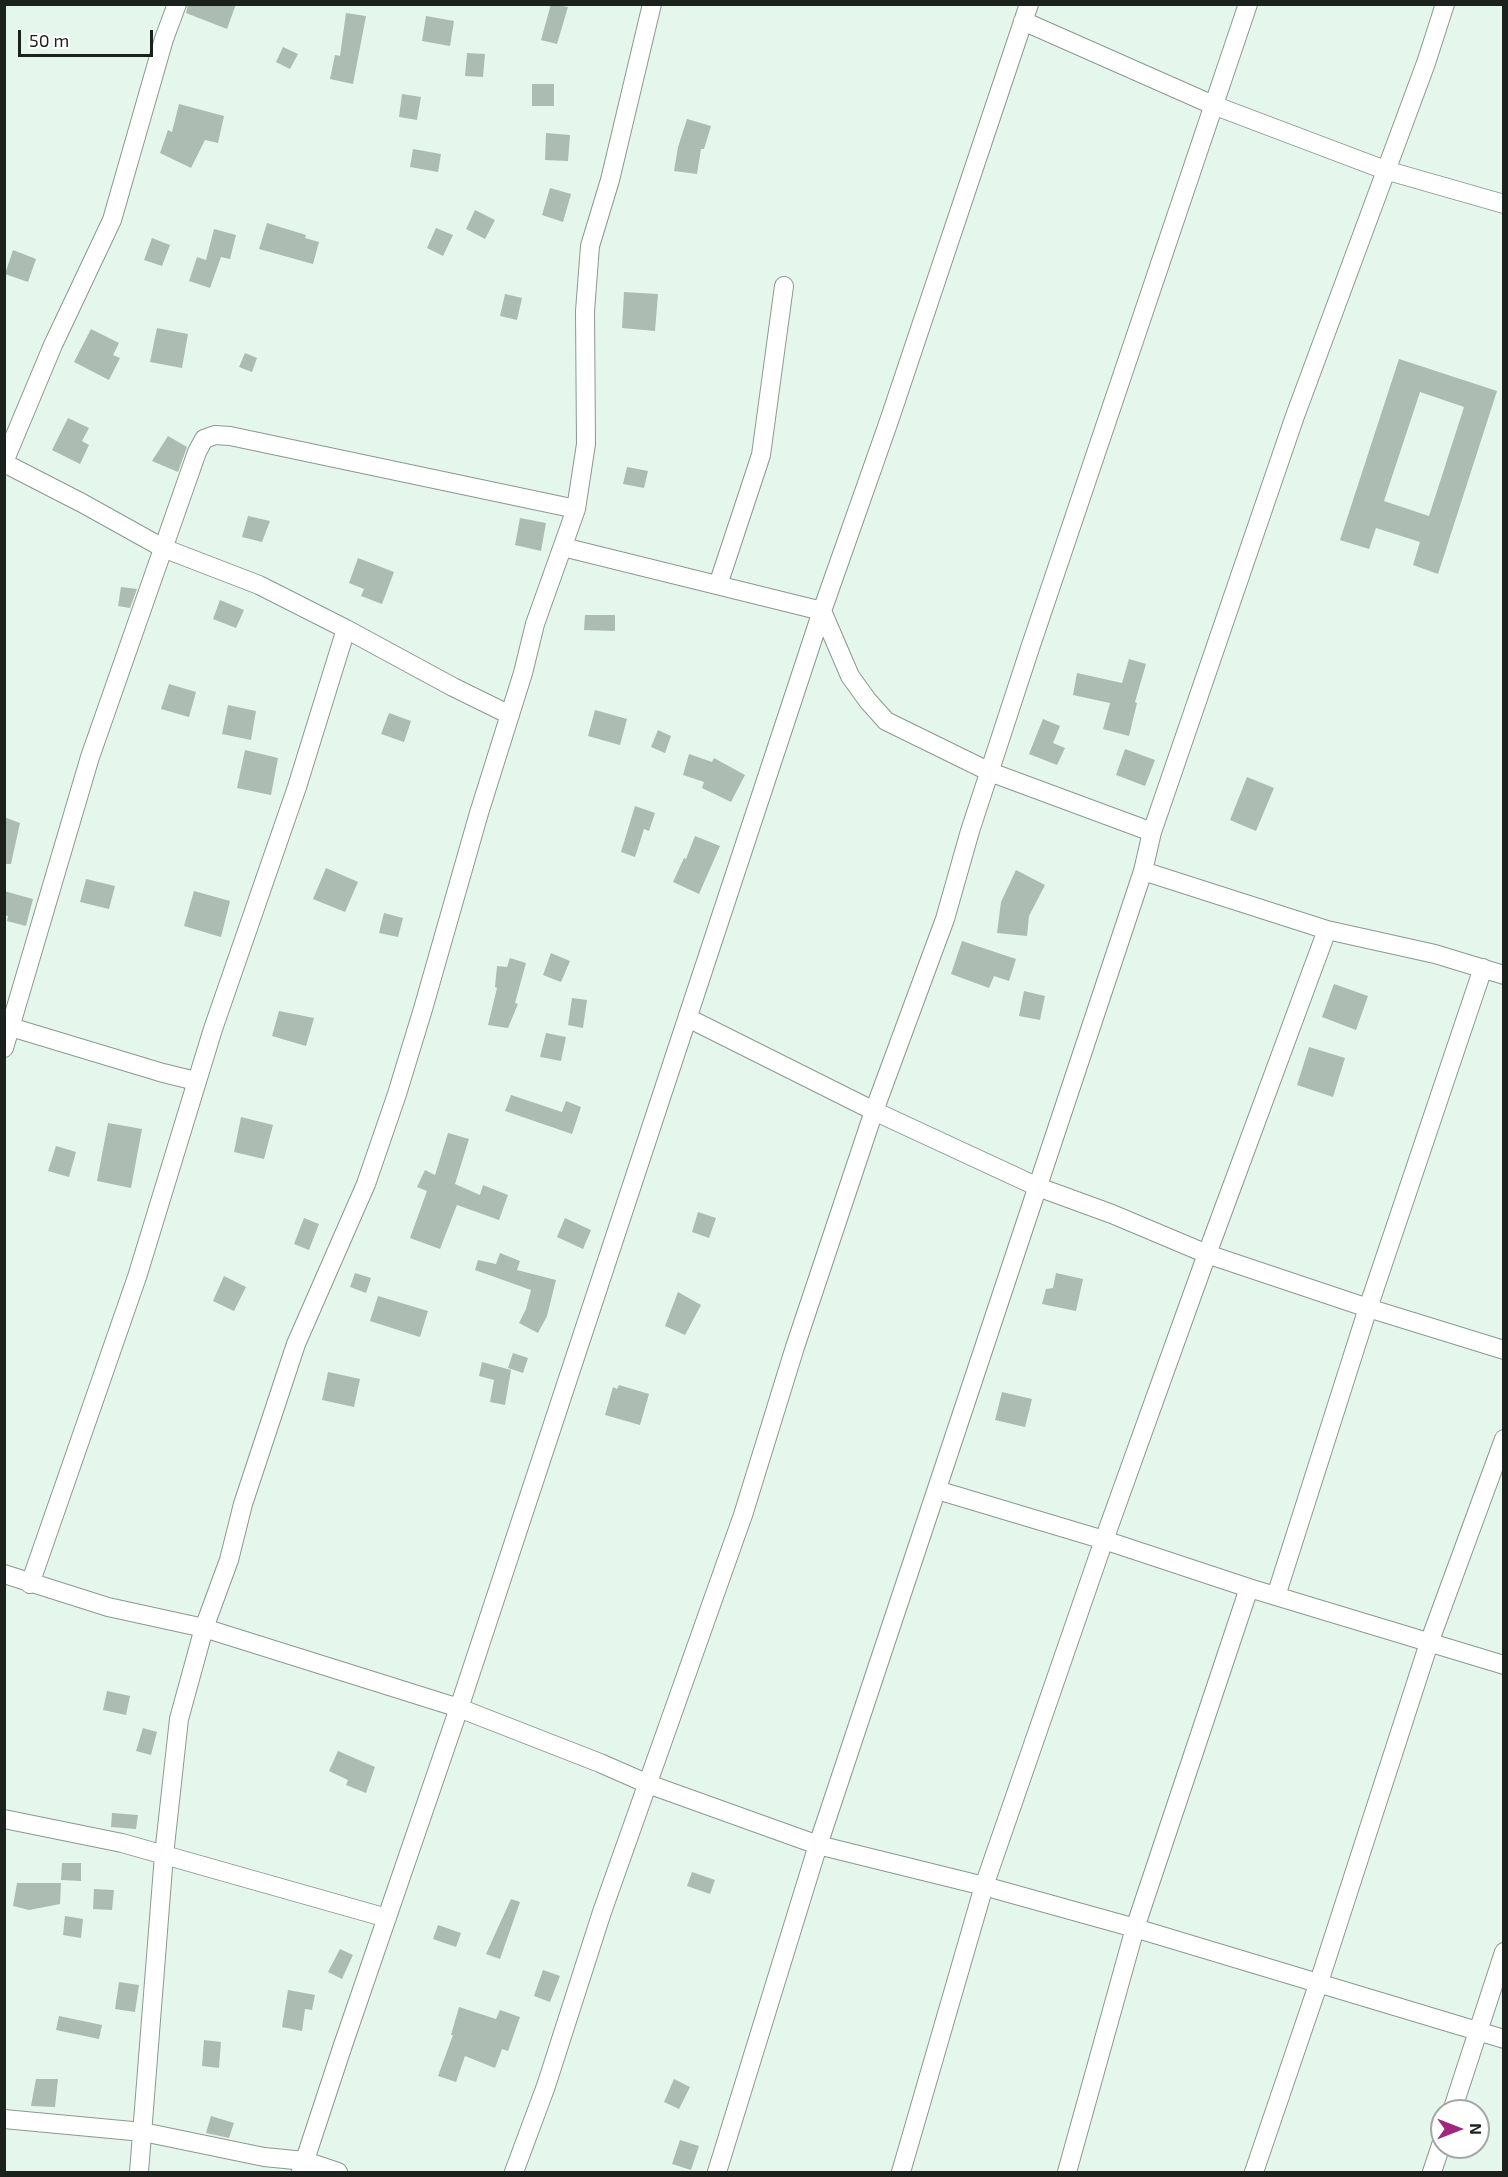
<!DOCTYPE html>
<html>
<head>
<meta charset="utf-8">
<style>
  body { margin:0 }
  #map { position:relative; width:1508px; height:2177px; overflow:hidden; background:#e5f6ed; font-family:"Exo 2",sans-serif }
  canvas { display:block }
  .frame { position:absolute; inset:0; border:6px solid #1b221e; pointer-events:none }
  .north { position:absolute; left:1430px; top:2099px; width:60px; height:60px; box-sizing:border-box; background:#fff; border:2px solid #a4a7a5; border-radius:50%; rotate:90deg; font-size:16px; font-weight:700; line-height:24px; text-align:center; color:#1b221e }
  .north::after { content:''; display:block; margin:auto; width:21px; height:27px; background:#a0277e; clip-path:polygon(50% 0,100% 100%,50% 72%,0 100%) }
  .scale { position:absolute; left:18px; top:30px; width:135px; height:27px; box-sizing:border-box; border:3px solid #1b221e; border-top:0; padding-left:8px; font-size:18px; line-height:21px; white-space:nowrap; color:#1b221e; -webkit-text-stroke:4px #fff; paint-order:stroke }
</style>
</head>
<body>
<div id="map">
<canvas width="1508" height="2177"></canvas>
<div class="frame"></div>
<div class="north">N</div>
<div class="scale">50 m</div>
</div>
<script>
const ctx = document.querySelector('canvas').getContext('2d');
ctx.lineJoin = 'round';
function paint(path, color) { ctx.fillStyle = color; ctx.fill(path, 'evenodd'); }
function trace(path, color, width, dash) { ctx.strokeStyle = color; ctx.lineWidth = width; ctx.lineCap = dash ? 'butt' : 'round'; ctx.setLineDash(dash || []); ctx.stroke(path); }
const building = new Path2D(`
  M188,4h48l-9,25 -41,-16z
  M551,4l17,3 -11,37 -16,-4z
  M346,13l20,3 -13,68 -23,-5 5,-24 5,1z
  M426,16l28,5 -4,25 -28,-5z
  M283,47l15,7 -8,15 -14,-7z
  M467,53l18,1 -2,23 -18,-1z
  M532,84h22v22h-22z
  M402,94l19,3 -4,23 -18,-3z
  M179,104l45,12 -6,27 -13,-3 -14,28 -31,-15 8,-23 4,2z
  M687,119l24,7 -7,23h-3l-4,25 -23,-3 4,-24z
  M546,133l24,2 -2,26 -23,-1z
  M413,149l28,5 -3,18 -28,-5z
  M550,188l21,6 -8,28 -21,-7z
  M475,210l20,10 -10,19 -19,-10z
  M267,223l39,12 -1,3 14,4 -6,22 -54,-15z
  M436,228l17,7 -10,21 -16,-8z
  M214,229l22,6 -6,24 -9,-2 -11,31 -21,-7 8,-24 9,3z
  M152,238l18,7 -8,21 -18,-6z
  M13,250l23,9 -8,23 -23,-8z
  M624,292l34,2 -3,37 -33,-3z
  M505,294l17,4 -5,22 -17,-4z
  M157,328l31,6 -6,34 -32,-6z
  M91,329l28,14 -6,12 7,3 -11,22 -35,-18z
  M245,353l12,5 -5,14 -13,-5z
  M1399,359l98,32 -59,183 -25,-9 7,-23 -44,-14 -7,21 -29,-9zM1420,392l44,15 -35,109 -45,-15z
  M68,418l21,10 -7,13 7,4 -9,19 -28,-14z
  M168,436l19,11 -9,25 -26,-11z
  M627,467l21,4 -4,17 -21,-4z
  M248,516l22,5 -8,21 -20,-5z
  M520,518l26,5 -5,28 -26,-6z
  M358,558l36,14 -12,32 -21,-8 3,-7 -15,-6z
  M121,587l16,2 -7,19 -12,-2z
  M220,600l24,10 -8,18 -23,-9z
  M585,615h30v16l-31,-1z
  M1129,659l17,5 -11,38 2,1 -8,33 -26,-7 7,-26 -37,-8 4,-22 45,10z
  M169,684l27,8 -7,25 -28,-8z
  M228,705l28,6 -5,29 -29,-6z
  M595,710l32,9 -7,26 -32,-9z
  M389,713l22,8 -7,21 -23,-8z
  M1043,719l17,7 -7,17 12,5 -8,17 -28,-11z
  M658,730l13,6 -6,17 -14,-6z
  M1125,749l30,11 -10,26 -29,-11z
  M245,750l33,8 -7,37 -34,-7z
  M689,754l23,8 2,-4 31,17 -14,27 -29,-14 2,-6 -21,-7z
  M1247,777l27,11 -18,43 -26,-11z
  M635,806l20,7 -6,18 -5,-2 -9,28 -14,-5z
  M4,817l16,6 -9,41h-7z
  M695,836l25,10 -21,48 -26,-12 11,-24 2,1z
  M326,868l32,14 -13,30 -32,-13z
  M1016,870l29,15 -16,31 -2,20 -30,-3 4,-31z
  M86,879l29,7 -6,23 -29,-7z
  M4,891l29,8 -7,27 -19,-5 1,-5 -4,-1z
  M194,891l36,10 -9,36 -37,-11z
  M384,913l19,5 -5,19 -19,-4z
  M962,941l54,18 -7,22 -15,-5 -5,12 -38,-14z
  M551,953l19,8 -9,21 -18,-7z
  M510,958l16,5 -11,40 3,1 -10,24 -20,-3 9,-37 -2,-1 2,-21 10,1z
  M1334,984l34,12 -12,34 -34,-13z
  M1024,991l21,5 -5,24 -21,-4z
  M572,998l15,2 -4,28 -15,-3z
  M279,1011l35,7 -8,28 -34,-10z
  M546,1033l20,4 -5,24 -21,-4z
  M1309,1047l36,11 -12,39 -36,-12z
  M511,1095l51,17 4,-11 15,6 -9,27 -67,-23z
  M241,1117l32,8 -9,34 -30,-7z
  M108,1123l34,6 -11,59 -34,-7z
  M448,1133l21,6 -14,45 25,11 3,-10 25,10 -9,25 -42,-15 -17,44 -30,-11 17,-47 -10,-4 8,-17 10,5z
  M56,1146l20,6 -7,25 -21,-6z
  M698,1212l18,6 -7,20 -17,-6z
  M304,1218l15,6 -10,26 -15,-6z
  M565,1218l26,12 -8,19 -26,-12z
  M500,1253l20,8 -3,9 39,10 -9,36 -9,17 -19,-10 7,-14 5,-19 -56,-20 3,-10 18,4z
  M355,1273l16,5 -5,15 -16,-6z
  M1056,1273l27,6 -7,32 -34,-7 4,-15 7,-1z
  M224,1276l22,11 -12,24 -21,-10z
  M678,1292l23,13 -16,30 -20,-9z
  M378,1296l50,15 -8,26 -50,-16z
  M513,1353l15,5 -5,15 -15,-5z
  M482,1362l29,8 -6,35 -15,-3 4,-22 -15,-4z
  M328,1372l32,7 -6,28 -32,-7z
  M619,1385l30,9 -9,31 -35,-10 8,-28 4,2z
  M1002,1392l30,7 -7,28 -30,-7z
  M107,1691l23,5 -4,19 -23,-5z
  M143,1728l14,4 -6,23 -15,-4z
  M338,1751l37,16 -9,26 -20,-8 2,-5 -19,-9z
  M112,1813l26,2 -2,14 -25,-2z
  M62,1863h19v18l-20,-1z
  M692,1872l23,8 -5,14 -23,-8z
  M17,1883h44l-1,21 -31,6 -16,-4z
  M94,1889l20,1 -2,20 -19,-1z
  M511,1899l9,3 -20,57 -14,-5z
  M65,1916l18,3 -2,19 -18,-3z
  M438,1925l23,8 -5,14 -23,-8z
  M340,1949l13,6 -11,24 -14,-7z
  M543,1970l17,6 -10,26 -16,-6z
  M119,1982l20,3 -4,27 -20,-3z
  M288,1990l27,5 -3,15 -7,-1 -3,22 -20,-4z
  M459,2007l37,12 4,-9 20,7 -12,34 -6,-2 -7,19 -30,-12 -9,26 -18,-6 15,-41h-2z
  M59,2016l43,9 -3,14 -43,-9z
  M204,2040l17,2 -2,26 -17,-2z
  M36,2079h22l-3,28 -24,-1z
  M674,2079l16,8 -11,22 -15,-7z
  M211,2116l23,7 -5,15 -23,-5z
  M680,2140l19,6 -8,24 -19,-6z`);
const street = new Path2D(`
  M1023,21l190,84 172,65 119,34
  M4,462l49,-117 59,-125 52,-181 13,-35
  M4,463l78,40 81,45 96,37 87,44 107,58 57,28
  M563,547l259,64 28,65 18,25 18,20 104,51 162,60
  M718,585l43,-130 23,-169
  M1143,871l184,59 108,24 69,21
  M688,1018l186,93 164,76 74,27 95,40 161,54 136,42
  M4,1025l159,48 33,8
  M4,1048l86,-291 107,-305 7,-13 11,-4 15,1 346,73
  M937,1490l167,50 145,48 255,77
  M4,1574l104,33 96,21 255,80 141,55 48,21 170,61 166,41 151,42 369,111
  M30,1584l107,-307 76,-248 84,-242 49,-158
  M1276,1596l92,-288 115,-340
  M4,1819l118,24 265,75
  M1452,2111l52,-159
  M4,2119l139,13 121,25 41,4 33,11
  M139,2172l25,-317 15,-136 25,-91 25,-68 14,-56 53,-160 70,-160 31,-90 26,-85 56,-196 44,-140 12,-49 41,-115 10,-65 -1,-133 5,-65 20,-66 42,-176
  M301,2172l41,-124 117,-340 363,-1097 67,-190 140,-417
  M514,2172l32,-86 56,-174 141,-397 52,-168 79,-236 71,-192 25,-88 60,-183 218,-644
  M717,2172l101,-327 325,-974 9,-39 143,-416 131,-353 19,-59
  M901,2172l83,-286 120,-346 103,-286 120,-324
  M1067,2172l68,-244 114,-340
  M1254,2172l65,-190 110,-339 75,-204
  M1432,2172l10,-30`);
paint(building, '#acbcb3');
trace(street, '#8a9991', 20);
trace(street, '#fff', 18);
</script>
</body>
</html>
